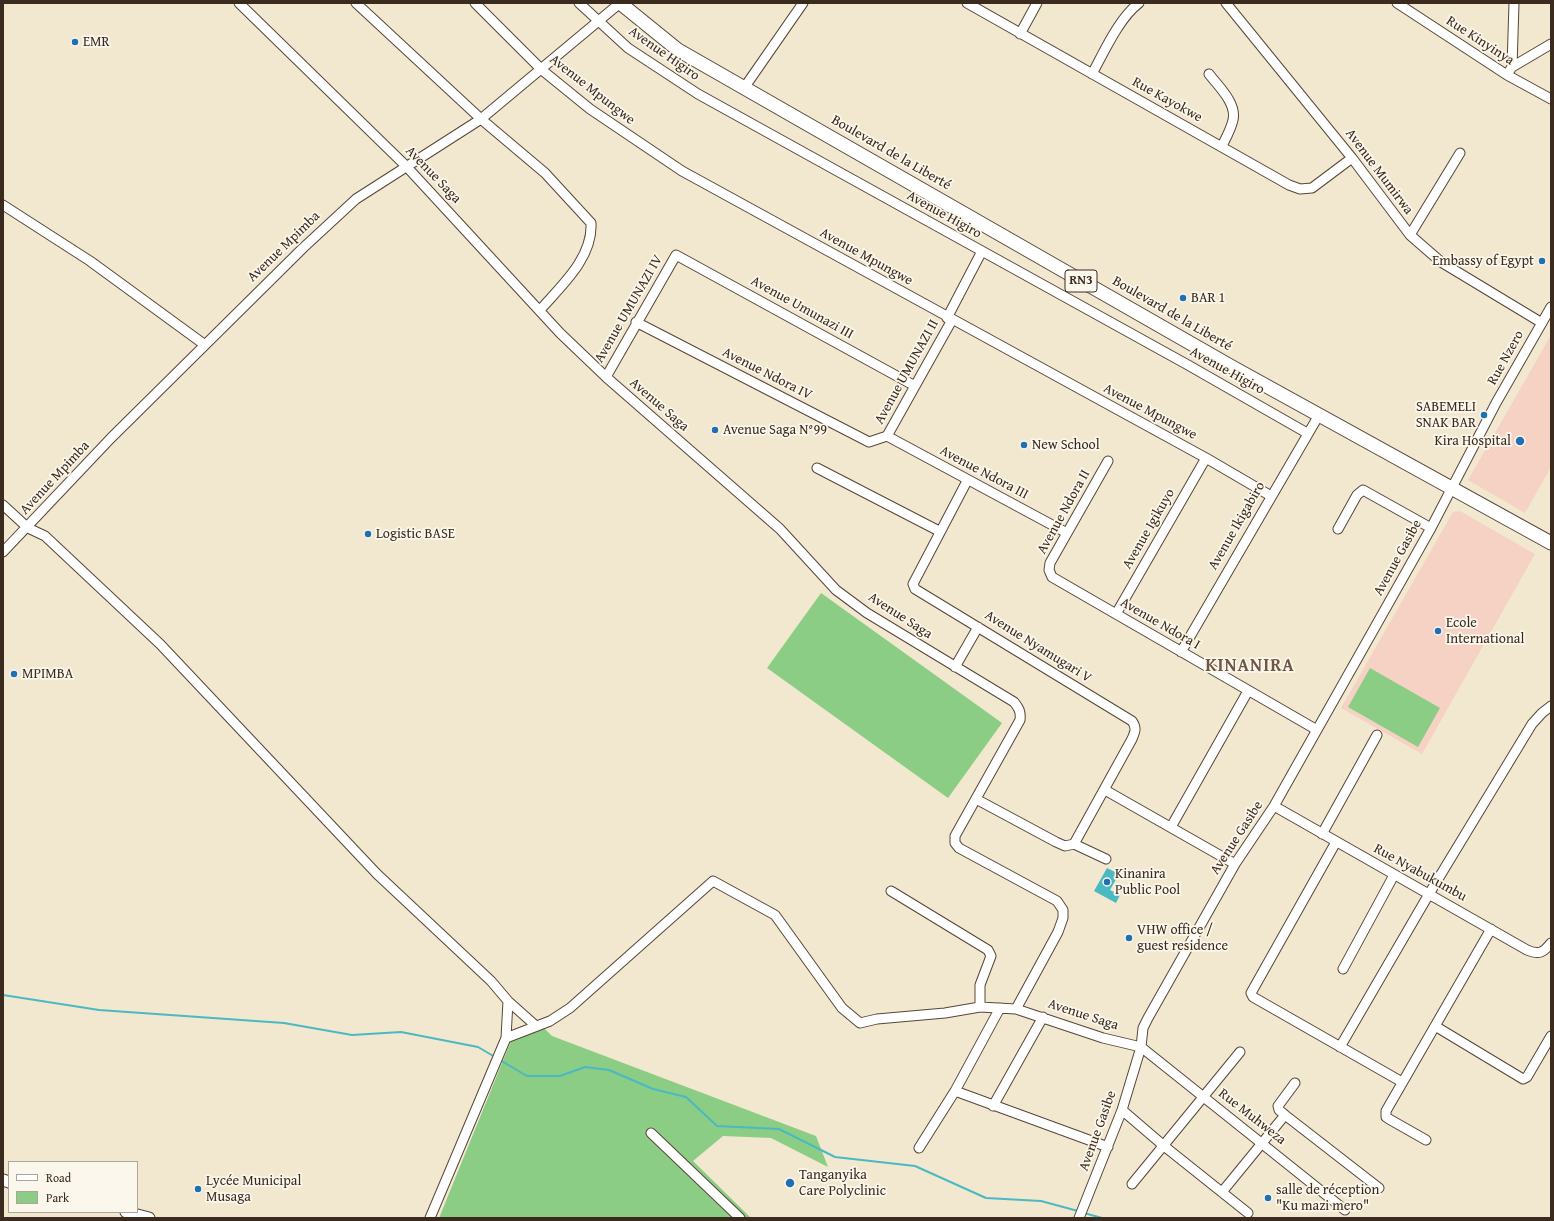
<!DOCTYPE html>
<html>
<head>
<meta charset="utf-8">
<style>
  body { margin:0 }
  #map { position:relative; width:1554px; height:1221px; overflow:hidden; background:#f2e8cf; font-family:"Gentium Book Plus",serif }
  canvas { display:block }
  .frame { position:absolute; inset:0; border:4px solid #3b2a1e; pointer-events:none }
  .legend { position:absolute; left:8px; top:1161px; width:130px; height:52px; box-sizing:border-box; background:#fbf7ec; border:1px solid #aea59a; margin:0; padding:5px 7px; list-style:none; font-size:12px; color:#3b2a1e }
  .legend li { display:flex; align-items:center; gap:8px; height:20px }
  .legend b { width:20px; border:1px solid #aea59a }
</style>
</head>
<body>
<div id="map">
<canvas width="1554" height="1221"></canvas>
<div class="frame"></div>
<ul class="legend">
<li><b style="height:5px;background:#fff"></b>Road</li>
<li><b style="height:11px;background:#8bcd85"></b>Park</li>
</ul>
</div>
<script>
const ctx = document.querySelector('canvas').getContext('2d');
ctx.lineJoin = 'round';
function paint(path, color) { ctx.fillStyle = color; ctx.fill(path, 'evenodd'); }
function trace(path, color, width, dash) { ctx.strokeStyle = color; ctx.lineWidth = width; ctx.lineCap = dash ? 'butt' : 'round'; ctx.setLineDash(dash || []); ctx.stroke(path); }
function write(font, color, halo, rows, align = 'center') {
  ctx.font = font + ' "Gentium Book Plus",serif'; ctx.lineWidth = 3.5; ctx.setLineDash([]); ctx.textBaseline = 'middle'; ctx.strokeStyle = halo; ctx.fillStyle = color; for (const [text, x, y, turn = 0] of rows) {
    ctx.save(); ctx.translate(x, y); ctx.rotate((+turn || 0) * Math.PI / 180); ctx.textAlign = isNaN(turn) ? turn : align; if (halo) ctx.strokeText(text, 0, 0); ctx.fillText(text, 0, 0); ctx.restore();
  }
}
const built = new Path2D(`
  M1551,335v132l-26,46 -57,-33z
  M1460,511l75,43 -113,200 -81,-46 112,-196z`);
const green = new Path2D(`
  M821,593l181,130 -54,75 -181,-130z
  M1370,668l70,40 -22,39 -70,-40z
  M542,1026l10,10 264,100 12,31 -57,-29 -48,-2 -30,25 58,57h-312l72,-177z`);
const water = new Path2D(`
  M1107,868l12,6 -9,16 10,5 -4,8 -22,-12z`);
const stream = new Path2D(`
  M3,995l96,15 185,13 68,12 49,-3 77,15 17,10
  M500,1060l27,16h33l25,-9 24,3 44,19 33,8 31,29 62,3 56,28 80,9 71,32 55,3 37,10
  M1084,1213l18,5`);
const minor = new Path2D(`
  M239,3l167,163 154,167 46,44 174,152 56,61 31,23 147,89c5,6 7,10 6,18l-65,116v7l4,5 98,53 6,9v8l-5,14 -42,77
  M356,3l125,116 64,54 46,50c2,35 -30,63 -51,87
  M475,3l67,67 48,39 92,62 524,287 65,38
  M579,3l49,45 70,46 490,271 119,68
  M967,3l322,182 11,4 12,-1 40,-30
  M1226,3l126,155 58,77 31,27 101,61
  M1397,3l110,72 44,24
  M1020,34l17,-31
  M1512,67l2,-64
  M1510,70l2,-3 39,-23
  M1092,74c12,-22 27,-56 47,-71
  M1209,74c9,12 28,29 24,46 -2,9 -7,18 -11,26
  M744,88l59,-85
  M3,205l87,56 115,84
  M1410,235l50,-82
  M947,318l35,-67
  M636,322l233,120 18,-6
  M606,377l70,-122 239,131
  M887,436l180,97
  M887,436l65,-116
  M1108,461l-58,102 -1,7 3,7 265,153
  M817,468l122,63
  M967,481l-54,103 2,5 217,132c5,7 3,11 0,18l-58,105
  M3,505l25,23 17,8 115,108 217,230 114,107 17,20 -2,37
  M1338,529l19,-34 6,-5 68,38
  M3,552l108,-114 192,-190 53,-49 125,-80 139,-116
  M1116,614l90,-156
  M1181,652l138,-237
  M955,667l23,-40
  M1105,790l130,74
  M976,799l80,43 9,4 9,-2 32,15
  M1274,806l253,144c12,5 16,3 24,-7
  M1171,827l77,-136
  M1322,834l55,-99
  M1336,842l-85,151 2,4 149,85
  M891,891l97,59 3,6 -11,29v22
  M1343,969l51,-94
  M508,1001l28,25
  M1435,1026l88,53 4,-2 24,-41
  M1340,1047l89,-153 103,-170 10,-11 9,-7
  M955,1091l153,56
  M993,1106l50,-89
  M1122,1110l42,36 84,67
  M1285,1115l-6,-5 -1,-4 17,-23
  M651,1133l89,85
  M1426,1140l-37,-21 -3,-2v-6l105,-182
  M919,1148l36,-57 45,-83
  M1132,1184l108,-132
  M1222,1192l63,-77 94,73
  M430,1218l76,-180 44,-17 20,-13 143,-127 62,34 67,93 18,15 17,-4 68,-6 35,-6 36,2 87,29 38,9 204,163
  M1079,1218l43,-108 19,-63 2,-19 5,-10 87,-154 39,-58 157,-278 65,-125 55,-96`);
const major = new Path2D(`
  M3,1180l6,2
  M126,1212l23,6`);
const highway = new Path2D(`
  M620,3l58,47 554,317 319,176`);
const markers = [
  [75,42,4,"#1f6fb2"],
  [1542,261,4,"#1f6fb2"],
  [1183,298,4,"#1f6fb2"],
  [1484,415,4,"#1f6fb2"],
  [715,430,4,"#1f6fb2"],
  [1520,441,5,"#1f6fb2"],
  [1024,445,4,"#1f6fb2"],
  [368,534,4,"#1f6fb2"],
  [1438,631,4,"#1f6fb2"],
  [14,674,4,"#1f6fb2"],
  [1107,882,4,"#1f6fb2"],
  [1129,938,4,"#1f6fb2"],
  [790,1183,5,"#1f6fb2"],
  [198,1189,4,"#1f6fb2"],
  [1268,1198,4,"#1f6fb2"]
];
const shields = [
  [1081,281,32]
];
const shieldNames = [
  ["RN3",1081,281]
];
const streetNames = [
  ["Rue Kinyinya",1480,41,33],
  ["Avenue Higiro",664,54,35],
  ["Avenue Mpungwe",592,90,38],
  ["Rue Kayokwe",1167,100,29],
  ["Boulevard de la Liberté",891,153,30],
  ["Avenue Mumirwa",1379,172,53],
  ["Avenue Saga",433,175,46],
  ["Avenue Higiro",944,215,29],
  ["Avenue Mpimba",284,247,-44],
  ["Avenue Mpungwe",866,257,29],
  ["Avenue Umunazi III",802,308,29],
  ["Avenue UMUNAZI IV",629,309,-60],
  ["Boulevard de la Liberté",1172,314,30],
  ["Rue Nzero",1506,358,-61],
  ["Avenue Higiro",1227,371,29],
  ["Avenue UMUNAZI II",907,372,-61],
  ["Avenue Ndora IV",767,374,27],
  ["Avenue Saga",659,405,41],
  ["Avenue Mpungwe",1150,412,28],
  ["Avenue Ndora III",984,473,28],
  ["Avenue Mpimba",55,478,-47],
  ["Avenue Ndora II",1064,512,-61],
  ["Avenue Ikigabiro",1237,526,-60],
  ["Avenue Igikuyo",1149,529,-60],
  ["Avenue Gasibe",1398,558,-61],
  ["Avenue Saga",900,616,33],
  ["Avenue Ndora I",1160,624,30],
  ["Avenue Nyamugari V",1038,647,32],
  ["Avenue Gasibe",1237,838,-57],
  ["Rue Nyabukumbu",1420,873,29],
  ["Avenue Saga",1083,1015,18],
  ["Rue Muhweza",1252,1117,38],
  ["Avenue Gasibe",1098,1131,-70]
];
const poiNames = [
  ["EMR",83,42],
  ["Embassy of Egypt",1534,261,"right"],
  ["BAR 1",1191,298],
  ["SABEMELI",1476,407,"right"],
  ["SNAK BAR",1476,423,"right"],
  ["Avenue Saga N°99",723,430],
  ["Kira Hospital",1511,441,"right"],
  ["New School",1032,445],
  ["Logistic BASE",376,534],
  ["Ecole",1446,623],
  ["International",1446,639],
  ["MPIMBA",22,674],
  ["Kinanira",1115,874],
  ["Public Pool",1115,890],
  ["VHW office /",1137,930],
  ["guest residence",1137,946],
  ["Tanganyika",799,1175],
  ["Care Polyclinic",799,1191],
  ["Lycée Municipal",206,1181],
  ["Musaga",206,1197],
  ["salle de réception",1276,1190],
  ["\"Ku mazi mero\"",1276,1206]
];
const districtNames = [
  ["KINANIRA",1250,666]
];
paint(built, '#f6d2c4');
paint(green, '#8bcd85');
paint(water, '#4ab9c2');
trace(stream, '#4ab9c2', 2);
trace(minor, '#564639', 11);
trace(major, '#564639', 13);
trace(highway, '#564639', 15);
trace(minor, '#fff', 9);
trace(major, '#fff', 11);
trace(highway, '#fff', 13);
for (const [x, y, r, color] of markers) { const dot = new Path2D(); dot.arc(x, y, r, 0, 2 * Math.PI); ctx.fillStyle = color; ctx.fill(dot); trace(dot, '#fbf7ec', 1.5); }
for (const [x, y, w] of shields) { const box = new Path2D(); box.roundRect(x - w / 2, y - 11, w, 22, 3); ctx.fillStyle = '#fbf7ec'; ctx.fill(box); trace(box, '#3b2a1e', 1); }
write('bold 13px', '#3b2a1e', null, shieldNames);
write('14px', '#3b2a1e', '#fbf7ec', streetNames);
write('14px', '#3b2a1e', '#fbf7ec', poiNames, 'left');
ctx.letterSpacing = '1px';
write('bold 18px', '#715646', '#fbf7ec', districtNames);
ctx.letterSpacing = '0px';
</script>
</body>
</html>
